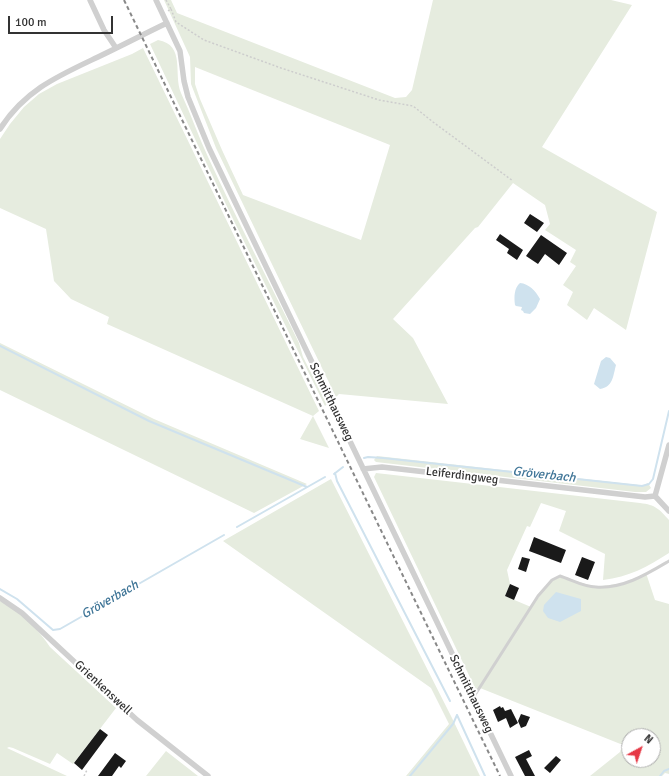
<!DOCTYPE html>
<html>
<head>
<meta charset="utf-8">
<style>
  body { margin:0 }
  #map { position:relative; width:669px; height:776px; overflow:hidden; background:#fff; font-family:Signika,sans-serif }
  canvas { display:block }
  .north { position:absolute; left:621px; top:728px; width:40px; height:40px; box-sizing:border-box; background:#fff; border:1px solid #adadad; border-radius:50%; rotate:40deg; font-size:11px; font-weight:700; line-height:16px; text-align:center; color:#333 }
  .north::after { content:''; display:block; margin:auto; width:14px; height:18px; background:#e63946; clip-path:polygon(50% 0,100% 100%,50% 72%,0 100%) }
  .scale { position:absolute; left:8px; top:16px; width:105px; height:18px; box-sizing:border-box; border:2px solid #333; border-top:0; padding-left:5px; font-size:12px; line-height:14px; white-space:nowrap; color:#333; -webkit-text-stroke:3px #fff; paint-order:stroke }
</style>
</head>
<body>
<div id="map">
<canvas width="669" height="776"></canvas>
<div class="north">N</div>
<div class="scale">100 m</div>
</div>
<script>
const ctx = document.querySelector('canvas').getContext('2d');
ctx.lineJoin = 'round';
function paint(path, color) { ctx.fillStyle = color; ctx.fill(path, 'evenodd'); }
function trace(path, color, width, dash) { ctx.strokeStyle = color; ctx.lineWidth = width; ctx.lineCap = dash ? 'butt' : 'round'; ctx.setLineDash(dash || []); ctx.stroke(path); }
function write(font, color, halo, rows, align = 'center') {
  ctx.font = font + ' Signika,sans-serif'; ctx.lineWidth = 4; ctx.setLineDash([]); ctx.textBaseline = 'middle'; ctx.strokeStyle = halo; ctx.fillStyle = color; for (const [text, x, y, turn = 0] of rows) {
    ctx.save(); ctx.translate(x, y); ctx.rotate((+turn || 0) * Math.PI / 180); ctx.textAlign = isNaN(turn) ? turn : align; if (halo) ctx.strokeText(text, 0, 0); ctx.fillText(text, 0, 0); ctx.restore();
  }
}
const green = new Path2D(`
  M164,0h7l6,13 218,85 11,-1 6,-7 21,-90h178l21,5 -90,142 115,65 -31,118 -32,-22 -7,12 -20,-15 6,-13 -10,-7 13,-19 -6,-4 6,-12 -31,-20 5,-6 -5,-19 -32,-22 -35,44 -3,1 -82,91 20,19 35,66 -109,-10 -3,3 -120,-249 -25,-64 -1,-27zM195,67l195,78 -29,95 -118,-45 -21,-45 -22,-51 -5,-15z
  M158,40c28,5 15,34 23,53 10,21 17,43 27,64 29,63 61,124 91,186l4,14 24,47 -2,2 -93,-189 -82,-173z
  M143,48l176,363 -6,5 16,32 -29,-9 13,-23 -206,-92 2,-7 -38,-18 -17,-18 -8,-52 -46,-21v-69l10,-15 14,-17 15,-13 18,-10 75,-30z
  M0,343l154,76 153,65 -53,29 -254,-123z
  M377,456l262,29h5l4,-2 3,5 -5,4h-11l-259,-30 -2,-2z
  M376,473l264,30c16,2 19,6 29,17v33c-22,14 -40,24 -66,27l2,-26 -46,-23 7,-20 -25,-8 -11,24 -3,-1 -20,44 3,14 -5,12 26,11 21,-27 8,-4 35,11 30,-4 21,-10 9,27 14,4v170l-4,-1 -3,3h-72l30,-24 3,-7 -143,-57 -3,4 -103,-215zM629,736h24v24h-24z
  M331,479l121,239 28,58h-74l43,-52 -18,-36 -208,-147z
  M0,601c17,7 40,30 50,46l66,61 -43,56 -16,-11 -7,11 -37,-16 -4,-1 -2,1 60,28h-67z
  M166,751l32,25h-52z`);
const water = new Path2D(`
  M520,283c9,1 15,7 20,16l-4,9 -6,6 -6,-1 -1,-2 -2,-1 1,-3 -6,-1 -1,-1c-1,-8 -1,-17 5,-22z
  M606,357l4,1 6,7c-3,11 -3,22 -16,24l-6,-5 7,-23z
  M556,592l25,7v12l-21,11 -12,-4 -5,-7 1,-6z`);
const stream = new Path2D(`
  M0,346l149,75 158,66
  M364,458l4,-1 15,1 259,28 7,-2 4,-5 16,-68
  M335,473l2,8 113,220
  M334,474l9,-7
  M237,527l88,-50
  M0,589l17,10 36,31 7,-1 164,-94
  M457,715l28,61
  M410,776l43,-52 4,-9
  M660,776l4,-5 5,-2`);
const building = new Path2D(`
  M530,214l14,9 -7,9 -13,-9z
  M500,234l23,16 -6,10 -10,-7 2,-4 -13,-9z
  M541,235l26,18 -8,12 -14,-11 -7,10 -12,-8z
  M534,537l32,13 -5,13 -32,-12z
  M522,557l8,2 -4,13 -8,-3z
  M582,557l13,5 -7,18 -13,-5z
  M510,584l9,4 -5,12 -9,-4z
  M500,706l1,2 2,-1 2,4 6,-2 7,14 -8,5 -4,-10 -8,4 -5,-12z
  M521,714l9,3 -4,9 -5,2 -3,-7z
  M100,729l8,6 -26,35 -8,-7z
  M529,750l3,6 -6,3 9,17h-10l-10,-19z
  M115,753l11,8 -5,7 -2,-2 -7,10h-14z
  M556,756l5,4 -11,13 -6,-5z`);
const path = new Path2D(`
  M166,0l5,9 -3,2
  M171,9l5,13 28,18 77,28 98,32 34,6 20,16 80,59
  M84,776l3,-6`);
const lane = new Path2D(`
  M473,698l65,-102 14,-16 8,-4c12,4 24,11 36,11 27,2 51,-13 73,-26`);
const street = new Path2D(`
  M90,0l14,30 12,18
  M156,0l24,51 4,30 4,16 21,51 302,628
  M0,129c25,-39 58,-53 98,-72 23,-11 46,-23 69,-34
  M363,469l19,-2 263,30 10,-1 14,15
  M655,496l14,-51
  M0,598l22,15 115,107 71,56`);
const rail = new Path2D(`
  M124,0l376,776`);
const streetNames = [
  ["Schmitthausweg",331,402,64],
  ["Leiferdingweg",462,476,7],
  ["Grienkenswell",103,688,43],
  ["Schmitthausweg",471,694,64]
];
const waterNames = [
  ["Gröverbach",544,475,6],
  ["Gröverbach",110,600,-30]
];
paint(green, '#e6ecdf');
paint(water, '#cfe2ee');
trace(stream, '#cfe2ee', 2);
paint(building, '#1a1a1a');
trace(path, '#cdcdcd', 1.5, [2, 2]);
trace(lane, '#d0d0d0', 3);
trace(street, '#d0d0d0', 5.5);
trace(rail, '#888', 2, [4, 3]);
write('12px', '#333', '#fff', streetNames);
write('italic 13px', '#3f7597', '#fff', waterNames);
</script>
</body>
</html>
